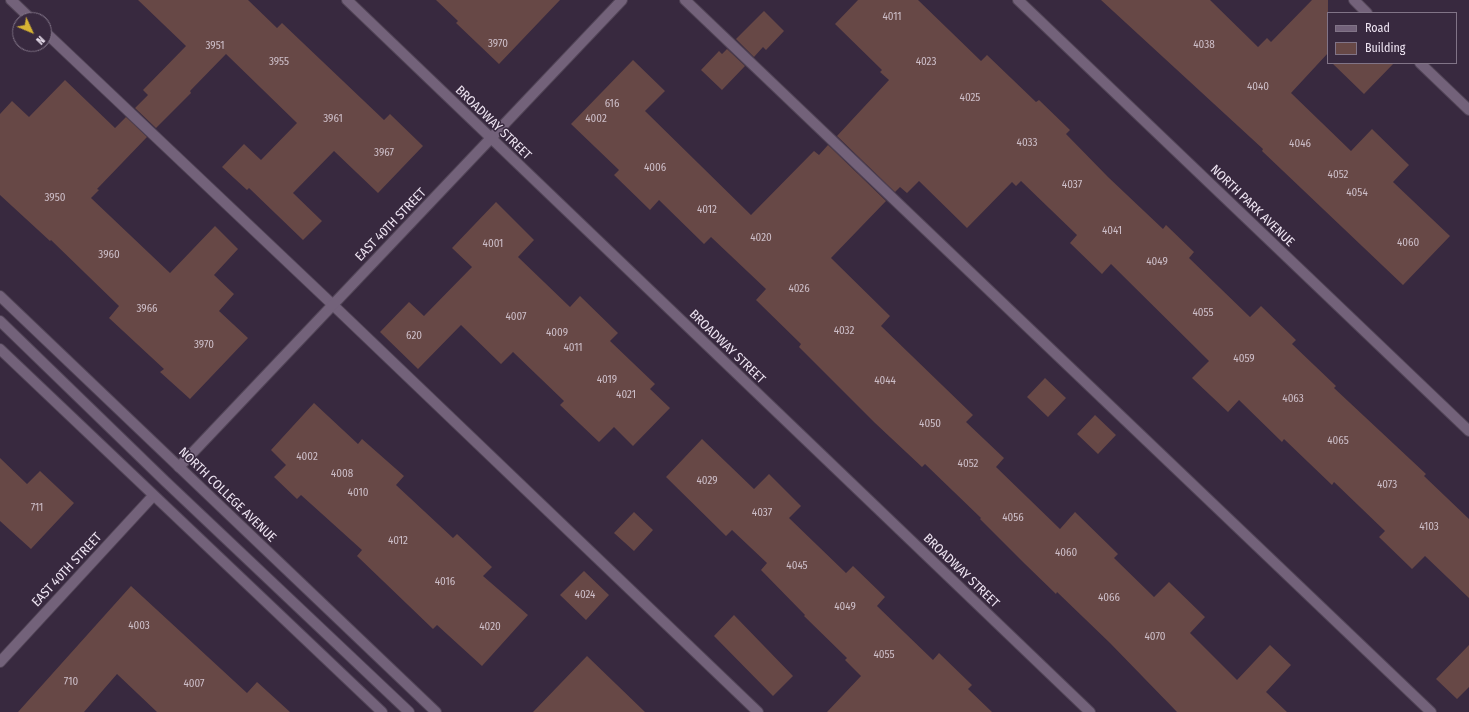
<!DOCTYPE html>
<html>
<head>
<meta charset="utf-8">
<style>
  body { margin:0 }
  #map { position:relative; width:1469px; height:712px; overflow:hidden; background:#38293f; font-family:"Fira Sans Condensed",sans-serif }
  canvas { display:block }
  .legend { position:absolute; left:1327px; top:12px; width:130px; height:52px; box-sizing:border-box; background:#38293f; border:1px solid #817487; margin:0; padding:5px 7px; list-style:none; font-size:12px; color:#eee4f2 }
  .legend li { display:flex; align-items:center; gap:8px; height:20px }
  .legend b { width:20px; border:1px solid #817487 }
  .north { position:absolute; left:12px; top:12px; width:40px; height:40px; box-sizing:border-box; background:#38293f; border:1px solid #817487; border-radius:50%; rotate:134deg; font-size:11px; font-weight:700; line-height:16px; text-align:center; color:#eee4f2 }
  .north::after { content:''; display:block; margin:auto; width:14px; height:18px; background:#d7b434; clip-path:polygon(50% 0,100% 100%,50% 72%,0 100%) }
</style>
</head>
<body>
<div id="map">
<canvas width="1469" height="712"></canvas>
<ul class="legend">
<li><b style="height:5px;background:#73627a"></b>Road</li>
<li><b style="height:11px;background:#674846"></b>Building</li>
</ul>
<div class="north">N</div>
</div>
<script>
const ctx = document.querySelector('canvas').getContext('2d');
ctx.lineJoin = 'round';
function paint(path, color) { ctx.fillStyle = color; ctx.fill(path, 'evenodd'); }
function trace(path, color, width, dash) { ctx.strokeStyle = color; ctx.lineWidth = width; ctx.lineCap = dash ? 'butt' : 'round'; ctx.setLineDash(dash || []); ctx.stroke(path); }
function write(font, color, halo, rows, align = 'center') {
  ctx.font = font + ' "Fira Sans Condensed",sans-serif'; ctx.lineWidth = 3; ctx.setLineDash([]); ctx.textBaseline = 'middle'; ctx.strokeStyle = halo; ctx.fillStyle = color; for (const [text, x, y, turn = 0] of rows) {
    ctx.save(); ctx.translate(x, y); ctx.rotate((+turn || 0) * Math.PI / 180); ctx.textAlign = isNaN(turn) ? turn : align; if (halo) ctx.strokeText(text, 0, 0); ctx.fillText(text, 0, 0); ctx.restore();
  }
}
const building = new Path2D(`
  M138,0h110l29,28 5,-5 102,97 6,-6 33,32 -45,47 -44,-42 -41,42 29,28 -19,19 -54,-52 -2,2 -25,-23 22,-23 17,16 36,-37 -71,-69 -36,37 1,2 -35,35 -21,-20 13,-13 -5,-5 43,-44z
  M436,0h124l-61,64 -43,-41 2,-2z
  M858,0h60l63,61 6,-6 49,47 3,-2 31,30 -4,4 42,43 55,52 3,-4 28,27 -5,6 61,59 11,-11 35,34 -4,4 44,42 -2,2 92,86 -2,2 45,43v79l-44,-42 -13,13 -33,-32 6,-6 -51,-49 -2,3 -48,-46 -2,3 -43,-42 -11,12 -36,-34 17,-17 -98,-97 -9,10 -32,-31 7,-8 -56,-54 -5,5 -4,-4 -45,46 -48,-47 -12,12 -7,-6 -5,5 -58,-56 52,-56 -9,-8 2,-2 -47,-46z
  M1101,0h109l48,47 9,-9 4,4 41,-42h16v53l-37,40 60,58 21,-22 37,36 -16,17 57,54 -47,49 -141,-134 1,-2z
  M764,11l20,20 -18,19 -3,-3 -9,10 -18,-18z
  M727,49l18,17 -23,24 -21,-20 18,-19 3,3z
  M633,60l32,31 -20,20 106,104 63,-64 5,4 9,-10 58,56 -55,57 59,58 -9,10 92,89 -7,7 38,36 -8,9 64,62 15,-17 43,42 -4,4 40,39 15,-15 36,35 -15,16 47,47 33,-35 21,20 -25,27 21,20h-110l-67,-69 -53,-51 -1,2 -31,-30 -45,-45 1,-1 -56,-54 -3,3 -47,-44 -76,-76 2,-3 -45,-44 10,-11 -55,-52 -7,7 -45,-44 -9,10 -36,-35 5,-5 -48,-46z
  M1332,63h62l-30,31z
  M65,80l50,48 11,-11 21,20 -50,52 2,1 -8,8 79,75 45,-47 23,23 -24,26 20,19 -15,17 29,27 -58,61 -30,-27 4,-3 -55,-51 10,-12 -68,-66 -1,1 -50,-46v-81l12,-13 17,16z
  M496,202l38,38 -16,17 52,50 10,-11 38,37 -8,8 45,43 -5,5 20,19 -37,38 -19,-19 -15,15 -39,-37 4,-4 -51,-49 -12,12 -40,-39 -43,44 -38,-37 29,-30 15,14 48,-49 -20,-19z
  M1045,378l21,20 -18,19 -21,-20z
  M314,403l44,41 4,-5 42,37 -8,9 57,53 4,-4 35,33 -9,9 45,39 -46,51 -45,-41 -4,4 -76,-73 5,-6 -61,-55 -4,4 -23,-22 12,-12 -15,-15z
  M1095,415l21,20 -18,19 -21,-20z
  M702,439l52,50 15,-15 32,32 -12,12 57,55 7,-7 32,31 -8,9 56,54 6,-7 33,32 -4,4 24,23h-165l34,-36 -16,-16 2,-2 -43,-42 1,-1 -44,-45 6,-7 -35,-33 -6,6 -60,-59z
  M0,458l27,26 13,-13 34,32 -43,46 -31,-28z
  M634,512l19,18 -19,21 -20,-18z
  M584,571l25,24 -23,25 -26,-25z
  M131,586l116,107 10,-11 33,30h-133l-40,-38 -33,38h-66z
  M734,615l59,61 -20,20 -59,-60z
  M1469,645v42l-12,12 -21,-20z
  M587,656l58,56h-112z`);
const lane = new Path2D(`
  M11,0l21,20
  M685,0l746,712
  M1354,0l13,13
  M44,31l289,274 425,407
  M1420,63l49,47
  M0,321l166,161 243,230`);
const street = new Path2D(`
  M347,0l743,712
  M1018,0l451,431
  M179,467l443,-467
  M0,662l153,-166`);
const secondary = new Path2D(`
  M0,296l436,416
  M0,349l382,363`);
const numberNames = [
  ["4011",892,17],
  ["3970",498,44],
  ["4038",1204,45],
  ["3951",215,46],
  ["3955",279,62],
  ["4023",926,62],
  ["4040",1258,87],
  ["4025",970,98],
  ["616",612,104],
  ["3961",333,119],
  ["4002",596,119],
  ["4033",1027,143],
  ["4046",1300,144],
  ["3967",384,153],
  ["4006",655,168],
  ["4052",1338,175],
  ["4037",1072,185],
  ["4054",1357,193],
  ["3950",55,198],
  ["4012",707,210],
  ["4041",1112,231],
  ["4020",761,238],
  ["4060",1408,243],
  ["4001",493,244],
  ["3960",109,255],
  ["4049",1157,262],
  ["4026",799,289],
  ["3966",147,309],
  ["4055",1203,313],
  ["4007",516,317],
  ["4032",844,331],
  ["4009",557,333],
  ["620",414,336],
  ["3970",204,345],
  ["4011",573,348],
  ["4059",1244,359],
  ["4019",607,380],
  ["4044",885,381],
  ["4021",626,395],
  ["4063",1293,399],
  ["4050",930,424],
  ["4065",1338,441],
  ["4002",307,457],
  ["4052",968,464],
  ["4008",342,474],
  ["4029",707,481],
  ["4073",1387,485],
  ["4010",358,493],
  ["711",37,508],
  ["4037",762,513],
  ["4056",1013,518],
  ["4103",1429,527],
  ["4012",398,541],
  ["4060",1066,553],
  ["4045",797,566],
  ["4016",445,582],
  ["4024",585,595],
  ["4066",1109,598],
  ["4049",845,607],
  ["4003",139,626],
  ["4020",490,627],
  ["4070",1155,637],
  ["4055",884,655],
  ["710",71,682],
  ["4007",194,684]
];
const streetNames = [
  ["BROADWAY STREET",493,123,44],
  ["NORTH PARK AVENUE",1252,206,44],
  ["EAST 40TH STREET",391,225,-46],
  ["BROADWAY STREET",727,347,44],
  ["NORTH COLLEGE AVENUE",227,495,44],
  ["EAST 40TH STREET",67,570,-47],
  ["BROADWAY STREET",961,571,44]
];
paint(building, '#674846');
trace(lane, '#514456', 12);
trace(street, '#514456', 12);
trace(secondary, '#514456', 12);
trace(lane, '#73627a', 10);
trace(street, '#73627a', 10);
trace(secondary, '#73627a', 10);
write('11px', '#ccbdc7', null, numberNames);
write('13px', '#eee4f2', '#38293f', streetNames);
</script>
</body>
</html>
